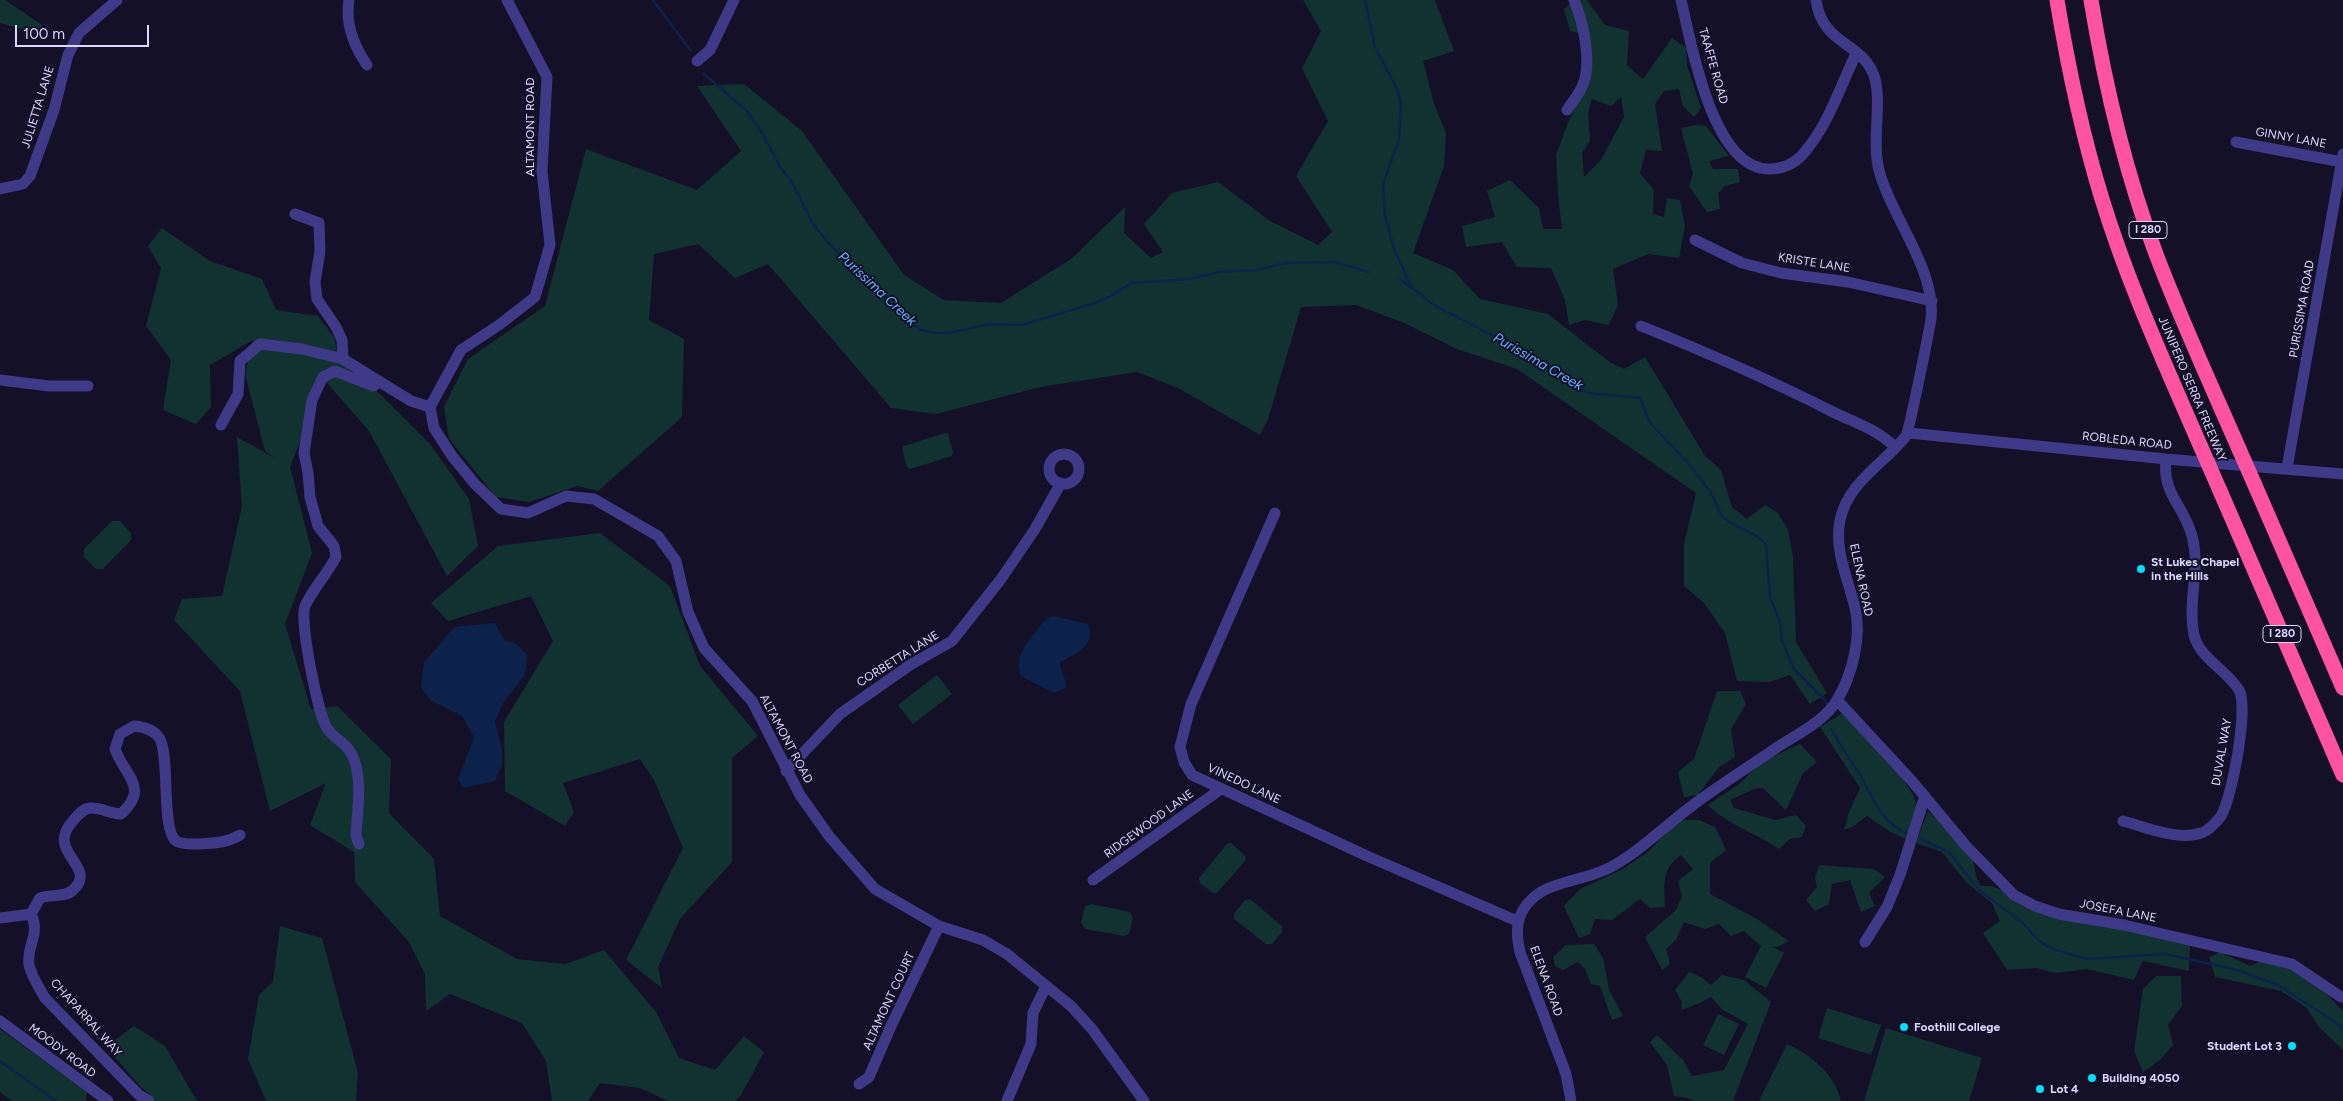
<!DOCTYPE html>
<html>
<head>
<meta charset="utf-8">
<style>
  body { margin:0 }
  #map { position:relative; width:2343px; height:1101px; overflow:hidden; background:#141028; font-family:Figtree,sans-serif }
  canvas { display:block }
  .scale { position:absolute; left:15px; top:25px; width:134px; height:22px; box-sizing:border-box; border:2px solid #dcd7ff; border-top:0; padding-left:6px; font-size:15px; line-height:18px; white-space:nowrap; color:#dcd7ff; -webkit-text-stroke:4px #141028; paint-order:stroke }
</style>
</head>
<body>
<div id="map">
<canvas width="2343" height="1101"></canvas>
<div class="scale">100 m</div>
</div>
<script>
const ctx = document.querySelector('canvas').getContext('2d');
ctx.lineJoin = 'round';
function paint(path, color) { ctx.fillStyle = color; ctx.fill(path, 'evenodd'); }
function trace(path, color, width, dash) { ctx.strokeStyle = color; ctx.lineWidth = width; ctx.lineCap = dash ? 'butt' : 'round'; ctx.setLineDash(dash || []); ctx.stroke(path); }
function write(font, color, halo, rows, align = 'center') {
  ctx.font = font + ' Figtree,sans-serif'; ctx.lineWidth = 4; ctx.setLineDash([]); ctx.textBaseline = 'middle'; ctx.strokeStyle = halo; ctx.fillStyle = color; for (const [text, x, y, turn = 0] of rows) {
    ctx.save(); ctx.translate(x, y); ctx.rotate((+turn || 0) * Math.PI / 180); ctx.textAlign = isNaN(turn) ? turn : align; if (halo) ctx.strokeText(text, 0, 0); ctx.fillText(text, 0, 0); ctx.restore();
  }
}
const green = new Path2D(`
  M0,0h5l43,29 -12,4 -36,-10z
  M1303,0h132l19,51 -31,10 11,43 12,29 -2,33 -31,87 40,17 27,29 68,15 63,49 13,6 21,-12 60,99 16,14 11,37 15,12 18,-14 13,8 10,17 5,27 3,85 31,51 -17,11 -20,-29 -21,7 -32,-1 -12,-48 -21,-30 -20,-17v-42l12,-51 -179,-124 -60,-20 -55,-27 -46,-17 -55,2 -33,112 -8,16 -82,-47 -41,-16 -97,15 -104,27 -45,-6 -123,-144 -33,14 -37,-34 -44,10 -5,66 35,19 -2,78 -84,74 -21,-5 -48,16 -33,-5 -47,-58 -5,-32 24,-48 77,-53 41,-157 111,41 44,-39 -44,-65 47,-2 58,47 102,144 40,25 57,3 70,-44 54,-52 -1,26 27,25 12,-6 -19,-28 28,-31 46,-11 52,39 48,24 14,-13 -36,-56 32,-55 -26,-53 19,-37z
  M1575,0h12l18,25 24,6 -2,34 16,14 29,-41 14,10 1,17 14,43 -7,9 -11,-11 -4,-17 -15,2 -9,13 7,47 -16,-1 -6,23 14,17 -1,24 11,3 3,-19 13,2 5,26 -6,32 -31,-4 -35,15 5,36 -9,20 -24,-5 -16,5 -4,-25 -14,-32 -34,-1 -15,-25 -36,5 -4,-21 33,-9 -8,-26 23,-11 29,28 4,21h19l-4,-34 -2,-40 13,-35 18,-34v-51l-17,-4 -6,-22zM1621,97l3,20 -23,43 -17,17 -2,-24 8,-12 -2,-28 4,-14 19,7z
  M1696,125l10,1 23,30 -20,5 4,8h25l2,13 -15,4 -7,7 2,16 -13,3 -18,-26 4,-12 -12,-46z
  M162,228l48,33 52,18 14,31 42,6 16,21 3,14 93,93 39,55 9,47 -31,30 -78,-145 -48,-55 -18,58 -13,33 22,86 -27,71 26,85 26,-3 54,53 -2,54 45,46 6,57 77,43 48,5 39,-14 52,62 23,46 36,12 29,-34 20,16 -23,43 -6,6h-67l-28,-13 -40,-5 -12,18h-36l-6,-40 -24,-38 -72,-29 -24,17 -1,-37 -16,-32 -54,-60 -1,-30 -44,-27 16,-42 -56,28 -30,-120 -66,-71 8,-21 40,-3 20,-90 -5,-69 38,21 -10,-7 -20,-77 8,-34 -43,25 1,42 -15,17 -33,-14 8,-50 -25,-34 15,-58 -13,-22z
  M945,433l3,1 5,18 -1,4 -42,13 -3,-2 -5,-18 2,-3z
  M112,521h8l11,12v7l-28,29h-7l-12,-12v-8z
  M600,533l70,53 30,80 58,70 -26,22v104l-52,57 -22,48 4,21 -36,-28 57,-112 -29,-68 -14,-21 -77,24 11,29 -9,14 -60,-35 -1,-69 49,-81 -22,-45 -83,25 -17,-18 67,-57z
  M937,675l15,19 -39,30 -15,-19z
  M1717,691h23l6,13 -15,25 4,28 -16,10 -21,28 -14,2 -6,-25 16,-13z
  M1843,713c18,16 74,73 75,97 0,8 -8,21 -12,29l-17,-8 -22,-15 -15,11 -8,3 5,-18 11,-24 -40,-61z
  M1800,744l17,18 -14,11 -17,37 -23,-22 -9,1 -24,11 4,8 42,12 20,-5 10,11 -4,11 -12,2 -11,10c-24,-17 -50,-23 -71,-44l34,-23 17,-19z
  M1928,811l44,43 4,22 4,10h11l13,5 46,25 111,20 29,9 -1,26 -46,-10 -9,19 -47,-11 -31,4 -20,-5 -29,2 -24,-37 17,-12 -8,-18 -26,-21 -24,-30 -26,-9z
  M1679,820h20l16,7 11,23 -16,13v31l47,25 32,22 -12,6h-5l12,6 -18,35 -21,-11 16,-31 -17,-15 -13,5 -12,-12 -14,5 -21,-7 -8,18 -10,9 4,15 -8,6 -17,-33 31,-27 6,-13 -4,-16 15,-12 -12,-14c-20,14 -17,30 -16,52l-15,1 -10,-9 -28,21 -17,-1 -5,15 -11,4 -15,-32 16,-17 43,-20 26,-18z
  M1231,843l14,13 1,4 -29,33h-4l-13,-10 -1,-5 28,-34z
  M1819,865l55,4 11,8 -16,16 6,13 -14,6 -11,-32 -18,4 -3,20 -14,7 -9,-11 11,-13 -2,-9z
  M1250,899l32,27v6l-10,12h-6l-32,-25v-5l11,-14z
  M1091,904l39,8 3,6 -4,16 -5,2 -39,-7 -4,-6 4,-16z
  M280,926l42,12 36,135 -2,28h-90l-18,-42 11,-64 14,-13z
  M1594,944l9,14 6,32 14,26 -11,4 -12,-34 -9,-2 -6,-15 -7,-7 -15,8 -8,-4 -2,-9 13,-12z
  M2220,952l30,14 16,-7 24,8 25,15 28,29v39l-25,-24 -11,-18 -26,-17 -66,-14 -6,-20z
  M1689,972l12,5 10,8 11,-10 22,5 27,22 -38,99h-39l-6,-3 -14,-2 -7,-31 -17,-23 7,-7 26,25 9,16 32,-6 24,-46 -25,-14 -12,-13 -11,6 -19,7 1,-8 -7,-12z
  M2156,976h25l1,30 -14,19 5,20 -13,15 -17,12 -9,-21 9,-62z
  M1827,1008l54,17 -10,30 -53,-17z
  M1718,1014l21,10 -15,31 -21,-10z
  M134,1026l31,20 32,55h-41l-16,-15 -27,-31 2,-15z
  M1886,1028l96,30 -13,43h-105z
  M0,1029l87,63 -1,9h-74l-12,-9z
  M1787,1044c24,11 47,29 54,57h-82z`);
const water = new Path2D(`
  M1053,616l35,8c8,22 -11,29 -28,38 0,10 7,16 6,26l-12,5 -33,-17c-7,-20 5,-32 17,-47 5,-7 7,-10 15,-13z
  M495,623l9,17 13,4 10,11 -2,20 -22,28 -8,19 7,27v16l-7,16 -32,7 -5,-9 16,-42 -12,-21 -32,-16 -9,-13 3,-24 30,-36z`);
const stream = new Path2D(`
  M653,0l37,50
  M1365,0l10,47 22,42 4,14 -2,37 -16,44 2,33 10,34 17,37
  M704,74l43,37 17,25 16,31 12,15 21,42 17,21 28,24 45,48 18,13 15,3h12l41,-9 33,1 73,-22 14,-6 22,-14 59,-4 29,-7 37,-2 30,-7 49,-1 33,10
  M1400,279l34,26 77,40 72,45 6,3 51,5 10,25 40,42 21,28 12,25 37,20 6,7 4,52 10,25 2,19 12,28 31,31 3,6
  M1831,729c9,16 19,31 29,46 15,26 18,44 47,59
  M1921,839l28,13 30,38 43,32 16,18 12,8 37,11 78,-5 69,15 44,16 54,35 11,9
  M0,1061l56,40`);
const minor = new Path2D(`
  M349,0c-4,24 5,46 18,65
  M507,0l40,77 -5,94 8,74 -15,52 -36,28 -38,25 -31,57 4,21 18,28 23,28 26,25 27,4 38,-17 28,3 64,37 18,25 12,51 16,36 48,53 48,94 29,41 46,53 64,37 44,14 24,14 64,52 21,23 52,72
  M1681,0c10,42 31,169 88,169 14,0 25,-5 34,-15 25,-28 37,-67 53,-100
  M697,61l13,-11 24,-50
  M1567,110c5,-7 11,-15 15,-23 11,-23 1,-65 -8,-87
  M2236,142l106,20
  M0,189l23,-5 7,-8 24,-66 14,-55 11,-22 38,-33
  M295,214l24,9 1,28 -5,31 2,17 19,28 6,13 1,19
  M1695,240l47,23 39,10 67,9 84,19
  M1641,326c65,26 129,54 192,86 22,11 44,17 62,35
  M0,380l49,6h39
  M221,425l17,-31 2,-33 20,-17 42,5 41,10 68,42 19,6
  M1909,433l257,26 177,15
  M1049 469a15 15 0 1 1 30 0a15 15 0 1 1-30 0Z
  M2287,468l56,-314
  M1275,513l-84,191 -11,43 4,15 8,13 175,81 150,65
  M1837,700l74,80 56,67 47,48 21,11 24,8 65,11 168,39 49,33
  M786,771l54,-57 70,-49 42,-24 49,-62 34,-50 26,-46
  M2123,821c22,6 55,20 78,12 7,-2 16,-11 20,-17 11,-18 28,-108 18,-126 -12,-20 -39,-31 -45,-55 -7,-33 7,-67 -2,-99 -8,-31 -30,-41 -26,-77
  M359,844l-3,-8c1,-26 8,-59 -5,-83 -5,-10 -18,-15 -24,-25 -9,-13 -28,-109 -22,-122 8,-17 22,-32 31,-49l-2,-11 -16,-20 -8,-29 -2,-24 -4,-20 8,-53 11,-23 12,-6 38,15 7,-4
  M1093,880l128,-91
  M31,914l9,-16c10,-4 25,0 33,-8 26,-24 -28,-37 -1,-68 5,-6 10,-13 18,-14 10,-1 21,6 31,6 29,-27 4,-37 -6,-65l5,-15 14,-8c9,1 20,3 26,13 10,19 1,90 16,102 7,4 16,3 23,3 15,-1 28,-1 41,-9
  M31,914c10,20 -5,32 -2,51 3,12 10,22 16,33l94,97 10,6
  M0,918l31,-4
  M1865,942l22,-35 13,-32 25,-79
  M0,1021l108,80
  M859,1084l10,-7 22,-51 48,-100
  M1007,1101l24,-57 2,-31 13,-27
  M1571,1101l-5,-27 -46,-122c-5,-21 -4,-39 13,-54 18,-17 55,-18 78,-31 31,-17 57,-44 86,-65 26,-19 53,-36 79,-54 21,-14 48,-26 61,-48 15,-24 25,-64 18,-92 -7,-30 -21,-57 -15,-88 8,-38 44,-56 66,-84 3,-5 23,-104 25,-117 5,-49 -37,-98 -51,-145 -10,-32 4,-75 -7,-101 -13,-31 -51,-29 -57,-73`);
const highway = new Path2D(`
  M2057,0c11,67 25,134 45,199 26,85 63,165 98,246
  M2091,0c14,86 34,171 65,254 25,66 55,131 83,195
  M2254,483l89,205
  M2221,493l122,282`);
const highwayBridge = new Path2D(`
  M2200,445l21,48
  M2239,449l15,34`);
const markers = [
  [2141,569,5,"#03e0ff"],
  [1904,1027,5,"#03e0ff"],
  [2292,1046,5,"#03e0ff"],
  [2092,1078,5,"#03e0ff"],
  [2040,1089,5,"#03e0ff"]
];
const shields = [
  [2148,230,38],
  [2282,634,38]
];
const shieldNames = [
  ["I 280",2148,230],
  ["I 280",2282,634]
];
const streetNames = [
  ["TAAFFE ROAD",1713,66,74],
  ["JULIETTA LANE",38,107,-73],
  ["ALTAMONT ROAD",530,127,-90],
  ["GINNY LANE",2291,138,10],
  ["KRISTE LANE",1814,263,9],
  ["PURISSIMA ROAD",2302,309,-80],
  ["JUNIPERO SERRA FREEWAY",2192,389,67],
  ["ROBLEDA ROAD",2127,441,6],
  ["ELENA ROAD",1861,580,78],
  ["CORBETTA LANE",898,659,-32],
  ["ALTAMONT ROAD",786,739,62],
  ["DUVAL WAY",2222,752,-80],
  ["VINEDO LANE",1244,784,25],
  ["RIDGEWOOD LANE",1149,824,-36],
  ["JOSEFA LANE",2118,911,11],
  ["ELENA ROAD",1546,981,70],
  ["ALTAMONT COURT",889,1001,-65],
  ["CHAPARRAL WAY",86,1018,48],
  ["MOODY ROAD",62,1051,37]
];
const poiNames = [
  ["St Lukes Chapel",2151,562],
  ["in the Hills",2151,576],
  ["Foothill College",1914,1027],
  ["Student Lot 3",2282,1046,"right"],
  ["Building 4050",2102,1078],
  ["Lot 4",2050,1089]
];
const waterNames = [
  ["Purissima Creek",877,289,43],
  ["Purissima Creek",1538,362,30]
];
paint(green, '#123232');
paint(water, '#0c224b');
trace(stream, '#0c224b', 2.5);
trace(minor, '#3f3a88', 11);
trace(highway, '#ff52a1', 15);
trace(highwayBridge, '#ff52a1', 15);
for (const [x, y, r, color] of markers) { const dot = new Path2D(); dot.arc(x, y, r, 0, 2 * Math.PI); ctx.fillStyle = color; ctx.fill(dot); trace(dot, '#141028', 2); }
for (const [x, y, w] of shields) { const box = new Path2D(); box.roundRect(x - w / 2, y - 8.5, w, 17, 4); ctx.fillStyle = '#141028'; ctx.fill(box); trace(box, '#dcd7ff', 1); }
write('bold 11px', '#dcd7ff', null, shieldNames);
write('12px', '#dcd7ff', '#141028', streetNames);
write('bold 12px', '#dcd7ff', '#141028', poiNames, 'left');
write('italic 14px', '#65b4ff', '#141028', waterNames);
</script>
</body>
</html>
